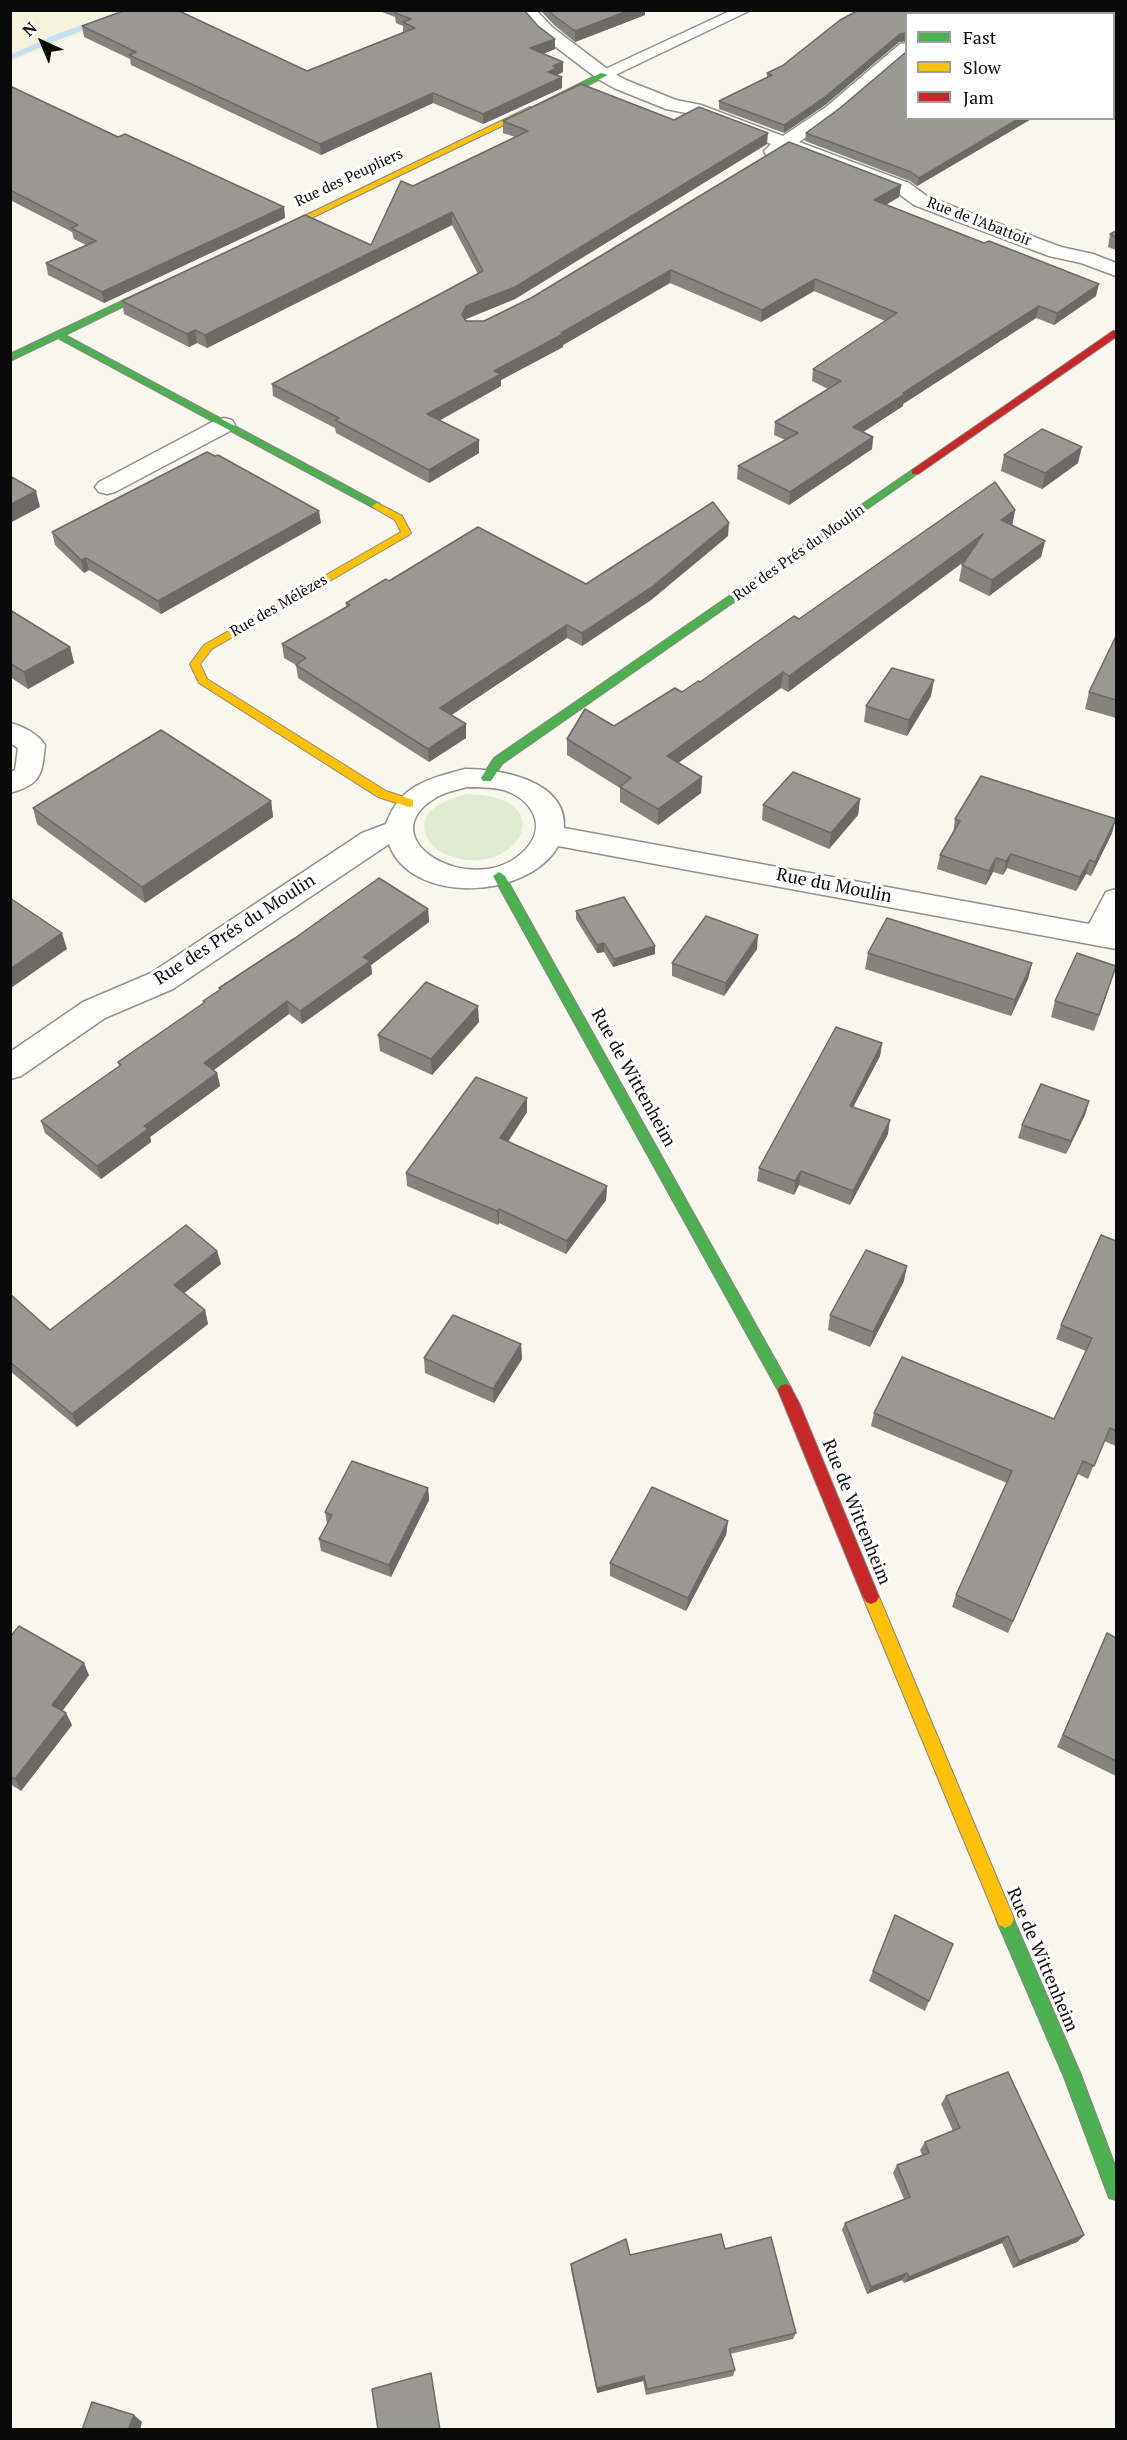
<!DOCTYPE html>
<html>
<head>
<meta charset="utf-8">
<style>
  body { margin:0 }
  #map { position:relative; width:1127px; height:2440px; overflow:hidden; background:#f8f6ed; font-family:"PT Serif",serif }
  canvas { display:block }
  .frame { position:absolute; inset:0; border:12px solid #0a0a0a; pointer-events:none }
  .legend { position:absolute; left:905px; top:12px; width:210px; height:108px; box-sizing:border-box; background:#fff; border:2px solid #9d9d9d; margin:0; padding:8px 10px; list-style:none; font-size:18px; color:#0a0a0a }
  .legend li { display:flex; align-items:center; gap:12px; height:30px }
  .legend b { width:30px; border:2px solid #9d9d9d }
  .north { position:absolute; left:12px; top:12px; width:60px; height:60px; -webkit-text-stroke:4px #fff; paint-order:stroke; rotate:316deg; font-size:16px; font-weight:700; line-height:24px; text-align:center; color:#0a0a0a }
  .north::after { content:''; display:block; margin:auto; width:21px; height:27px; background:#0a0a0a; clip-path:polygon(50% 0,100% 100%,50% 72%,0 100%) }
</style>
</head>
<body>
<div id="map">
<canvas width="1127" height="2440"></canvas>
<div class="frame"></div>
<ul class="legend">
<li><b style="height:8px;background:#4caf50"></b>Fast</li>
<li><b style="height:8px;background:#ffc107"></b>Slow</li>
<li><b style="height:8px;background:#c62828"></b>Jam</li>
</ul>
<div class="north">N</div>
</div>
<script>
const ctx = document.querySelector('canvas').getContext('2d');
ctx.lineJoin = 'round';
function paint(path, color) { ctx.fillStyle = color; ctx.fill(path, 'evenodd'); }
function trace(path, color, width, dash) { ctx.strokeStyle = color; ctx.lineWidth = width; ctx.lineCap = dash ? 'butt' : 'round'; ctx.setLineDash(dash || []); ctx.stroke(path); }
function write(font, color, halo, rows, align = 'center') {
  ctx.font = font + ' "PT Serif",serif'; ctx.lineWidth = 6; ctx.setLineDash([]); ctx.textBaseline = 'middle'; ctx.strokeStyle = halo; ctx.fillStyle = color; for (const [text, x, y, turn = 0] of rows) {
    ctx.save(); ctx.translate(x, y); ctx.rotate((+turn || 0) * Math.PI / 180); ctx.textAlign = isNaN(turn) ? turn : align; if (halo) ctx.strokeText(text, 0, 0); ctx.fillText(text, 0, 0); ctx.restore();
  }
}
const farmland = new Path2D(`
  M11,11h111l-2,7 -109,44z`);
const green = new Path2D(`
  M469,794c102,4 40,94 -28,58 -7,-4 -12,-9 -15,-17 -10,-26 24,-37 43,-41z`);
const stream = new Path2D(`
  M124,10h13l-74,28 -53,22v-5l47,-21z`);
const lane = new Path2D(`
  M732,10h19l-142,68h-10l-2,-3 2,-3z`);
const street = new Path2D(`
  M518,10h18l16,17 58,44 16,9 50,20 25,5 82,31 43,-29 74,-63 6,-1v14l-68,58 -39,27 110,41 19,14 133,50 32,7 23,9v13l-35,-13 -32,-7 -135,-51 -19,-14 -108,-41 -14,7 -7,-2 -2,-4 7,-7 -80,-30 -25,-5 -52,-21 -16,-9 -58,-44z
  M224,418l8,2 3,5 -3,5 -117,62 -8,2 -8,-2 -4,-5 4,-5 117,-62z
  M10,723c13,3 28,11 35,22 -3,29 -3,39 -35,48v-21l5,-2 3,-22 -8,-5z
  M465,769c35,0 102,11 99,59l525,96 17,-32 10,-3v60l-558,-103c-30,54 -148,59 -169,-2l-216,145 -68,29 -84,58 -11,3v-27l73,-50 68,-29 211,-140 24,-9c14,-39 42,-45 79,-55zM467,787c12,0 25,0 37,3 27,9 44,35 22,59 -49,54 -162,-10 -89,-52 8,-5 20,-7 30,-10z`);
const fast = new Path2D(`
  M601,73l7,2 -72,36 -7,-2z
  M160,283l7,2 -102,50 315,169v4h-6l-316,-170 -48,23v-7z
  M912,470l8,2 -418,292 -11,17h-8l-2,-3 13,-20z
  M499,872l6,4 285,510 2,4 -2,4 -5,2 -5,-2 -287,-518z
  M1005,1910l6,3 70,162 35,93v32l-7,-2 -45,-121 -68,-158 3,-6z`);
const slow = new Path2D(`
  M530,107l7,2 -267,129 -7,-2z
  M377,503l25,13 9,17 -2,2 -197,114 -12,15 7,15 179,112 27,9v6l-4,1 -31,-10 -179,-114 -9,-19 14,-19 197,-113 -6,-12 -21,-12 -2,-2z
  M871,1590l5,2 3,5 135,322 -3,6 -6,3 -6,-3 -136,-328 3,-5z`);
const jam = new Path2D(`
  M1113,331h3v6l-198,137h-6v-4z
  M785,1384l5,2 10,19 79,192 -3,5 -5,2 -5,-2 -3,-5 -85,-207 2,-4z`);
const wall = new Path2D(`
  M377,10h147l14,16 17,13v10l-12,5 20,18 -6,3 5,2v11l-79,36 -50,-21 -112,52 -190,-90 -1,-6 -46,-22 -2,-11 225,45 96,-39v-6l-7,-3 -1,-6z
  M540,10h105v5l-70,27 -21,-17z
  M859,10h257v51l-3,2v-49h-207v28v-1l-7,1 -74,63 -41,28 -65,-24v-8l48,-23v-5l15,-7 58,-46z
  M10,86l108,51 166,70 1,11 -181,85 -56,-28 -2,-12 40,-18 -12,-6 -2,-7 -62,-32z
  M840,108l66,10h127l-116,68 -7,-5 -105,-40 1,-8z
  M674,120l93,24 -252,155 -49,20v2h18l417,-136 -2,12 -13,8 210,91 -42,29 -18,-7 -133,86v2l-40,26 10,5 -1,12 -83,56 -52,-26 1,-13 47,-26 -11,-5 1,-13 53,-33 -16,-8 1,-12 72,-48 -71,-30 -53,31 -91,-39 -107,62v2l-62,33v6l-62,35 40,32 -50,30 -93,-50 -1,-5 -62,-32 -1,-12 206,-110 -26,-49 -245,123 -10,-5 -8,4 -65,-33 -2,-13 249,-56 42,-59 102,-49 -12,-4v-12z
  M1116,231v19l-8,-3 2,-13z
  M1004,455l74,8 -36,26 -41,-18z
  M1015,510l-3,16 33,15 -4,16 -52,39 -30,-15 3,-16 2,-4 -176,131 -7,-4 -103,75 24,14 -1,16 -43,32 -38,-23v-14l-53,-33v-16l47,-13 68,-34 18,-10 99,-63z
  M321,523l-160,91 -72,-44 -5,3 -29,-28 -3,-13z
  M728,536l-77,64 -69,46 -15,-8 -116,77 15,9v14l-37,24 -131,-84 -2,-13 -12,-7 -2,-14 64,-37v-4l43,-22 197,3z
  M10,610l60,37 4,16 -46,26 -18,-12z
  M1116,636v82l-31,-9 4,-17z
  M931,696l-24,40 -43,-14 2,-16z
  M860,799l-2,16 -29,34 -67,-29 1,-15z
  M271,801l2,16 -128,86 -108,-79 -4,-16z
  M955,819l157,14 -21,43 -5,-2 -10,17 -69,-23 -4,7 -10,-3 -7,13 -49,-16 3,-14 13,-21z
  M428,909l1,13 -58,43 1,9 -70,50 -13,-10 -76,56 4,3 3,13 -70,51 1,5 -50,37 -56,-46 -4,-12 78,-55 -1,-4 86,-59 -1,-2 16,-11v-2z
  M576,911l79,35v8l-42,13 -9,-15 -7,1 -21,-34z
  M757,949l-33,47 -52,-20v-13z
  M868,953l164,10 -4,16 -17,37 -146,-47z
  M1111,982l-17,49 -43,-14 4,-16z
  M479,1022l-47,53 -52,-24 -2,-16z
  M882,1043l-2,13 -27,51 35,27 -38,71 -51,-20 -5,10 -37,-14 2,-13z
  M527,1098v14l-19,30 99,44 -1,14 -40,54 -67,-31 -1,2 -91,-39 -1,-13z
  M1089,1101l-4,14 -19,39 -48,-16 4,-13z
  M1116,1241v205l-12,-5 -16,38 -10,-5 -70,159 -56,-26 4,-12 51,-112 -136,-57 3,-13 180,6 32,-68 -30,-12 5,-14z
  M217,1251l4,13 -37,29 21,17 3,14 -131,103 -67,-56v-77l40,36z
  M904,1281l-34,66 -42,-17 2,-15z
  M521,1344l1,15 -28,44 -69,-30 -1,-15z
  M428,1488l1,12 -38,77 -70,-26 -2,-12 8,-15 -2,-12z
  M728,1521l-2,14 -40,76 -76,-35v-13z
  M1107,1633l9,5v138l-59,-29z
  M10,1637l79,38 -27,36 4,2 6,12 -51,66 -11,-7z
  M895,1915l34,86 -4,10 -56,-30z
  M946,2096l138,139 -7,7 -64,26 -11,-25 -98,40 -2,-3 -35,14 -25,-64 3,-7 59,-24 -11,-26 4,-8 25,-10 -2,-5 5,-8 28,-11 -12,-27z
  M725,2249l71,84 -3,6 -63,15 5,16 -2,6 -87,19 -3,-14 -46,12 -26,-123v-6l59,-9z`);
const shadedWall = new Path2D(`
  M630,10l15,1v4l-70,27v-11z
  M906,33v8l-7,1 -74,63 -41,28v-8l116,-91z
  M555,39v10l-25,10v-11z
  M1116,54v7l-3,2v-7z
  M563,62v10l-6,3 -9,-3 5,-6z
  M562,77v11l-79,36v-10z
  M433,93v10l-112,52 -1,-11z
  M1020,118h13l-116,68 2,-8z
  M768,133l-1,11 -252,155 -49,20 -4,8v-12l4,-9z
  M901,185l-2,12 -26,15 1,-12z
  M284,207l1,11 -181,85 -2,-11z
  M452,212v13l-245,123 -2,-13z
  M671,270l-1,13 -107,62v2l-62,33v6l-74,41v-13l67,-43z
  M815,279l-1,12 -53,31 1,-12z
  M1099,284l-3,12 -42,29 3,-12z
  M1039,306l-3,12 -133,86v2l-52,34 2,-13 50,-34z
  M195,330l2,13 -8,4 -2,-13z
  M873,437l-1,12 -83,56 1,-13z
  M479,440v13l-50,30v-13z
  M1082,447l-4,16 -36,26 3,-16z
  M36,491l4,16 -30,16v-18z
  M1015,510l-3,16 -11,-6z
  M319,511l2,12 -160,91 -3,-13z
  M729,523l-1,13 -77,64 -69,46v-13z
  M983,534l-3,16 -192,142 1,-16z
  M1045,541l-4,16 -52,39 3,-16z
  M86,558l3,12 -5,3 -3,-13z
  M567,625v13l-126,84 -1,-14z
  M70,647l4,16 -46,26 -4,-17z
  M783,672l-2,16 -115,84 1,-16z
  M934,680l-3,16 -24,40 2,-16z
  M466,724v14l-37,24 -1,-13z
  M702,777l-1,16 -43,32v-16z
  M860,799l-2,16 -29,34 2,-16z
  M271,801l2,16 -128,86 -3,-16z
  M1116,819l-4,14 -21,43 4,-14z
  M1011,854l-4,14 -4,7 3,-14z
  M996,858l-3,14 -7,13 3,-14z
  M1090,860l-4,14 -10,17 4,-14z
  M428,909l1,13 -58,43 1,9 -70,50 -2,-13 63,-54z
  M62,933l5,16 -56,39 -1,-19z
  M758,935l-1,14 -33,47 2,-13z
  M604,943v9l-7,1v-8z
  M655,946v8l-42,13 1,-8z
  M1032,963l-4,16 -17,37 4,-16z
  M287,1001l2,13 -83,62 -2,-13z
  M478,1006l1,16 -47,53 -1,-16z
  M882,1043l-2,13 -33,63 3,-13z
  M217,1073l3,13 -70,51 1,5 -50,37 -4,-13 47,-40z
  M527,1098v14l-26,40 -1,-14z
  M1089,1101l-4,14 -19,39 5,-13z
  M890,1120l-2,14 -38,71 3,-14z
  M801,1171l-2,14 -5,10 1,-14z
  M607,1186l-1,14 -40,54 1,-13z
  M499,1209v14l-1,2 -1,-14z
  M217,1251l4,13 -43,34 -4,-13z
  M907,1266l-3,15 -34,66 3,-15z
  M205,1310l3,14 -131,103 -5,-13z
  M521,1344l1,15 -28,44 -1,-14z
  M428,1488l1,12 -38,77 -2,-12z
  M728,1521l-2,14 -40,76 2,-13z
  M84,1663l5,12 -31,42 -6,-12z
  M66,1713l6,12 -51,66 -6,-12z
  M1084,2235l-7,7 -64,26 6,-7z
  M1008,2236l-6,7 -98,40 5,-6z
  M907,2273l-5,7 -35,14 4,-7z
  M644,2376l-1,5 -46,12v-5z
  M134,2415l8,7 -2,8h-12z`);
const building = new Path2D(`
  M126,10h51l130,61 108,-43 -12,-6 8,-3 -16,-6 5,-3h124l14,16 17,13 -25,9 33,14 -10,4 4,2 -9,4 14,5 -79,37 -50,-21 -113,51 -191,-89 7,-3 -54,-26z
  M549,10h81l-55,21 -22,-16z
  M859,10h257v44l-3,2v-42h-207v19l-6,1 -75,63 -41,28 -65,-24 53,-26 -5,-2 15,-7 58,-46z
  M906,52v66h114l-101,60 -8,-6 -105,-39 34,-25z
  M581,84l93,36 25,-13 69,26 -253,154 -49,19 -4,9 4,6h18l47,-23 258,-156 112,43 -27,15 110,43 5,-2 110,43 -42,29 -18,-7 -136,87 2,1 -52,33 20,10 -83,55 -52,-26 60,-33 -23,-11 66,-41 -28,-12 84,-56 -82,-34 -53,31 -91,-40 -110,63 2,1 -69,37 7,3 -74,40 52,26 -50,30 -94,-50 4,-2 -67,-34 211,-113 -31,-59 -247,123 -10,-5 -8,4 -65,-33 183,-86 66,30 30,-64 12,5 115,-55 -25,-10z
  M10,86l108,51 7,-3 159,73 -182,85 -56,-29 50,-22 -25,-13 7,-3 -68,-35z
  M1116,231v6l-6,-3z
  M1042,429l40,18 -37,26 -41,-18z
  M207,452l8,4 3,-1 101,56 -161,90 -72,-43 -5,2 -29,-28z
  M10,476l26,15 -26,14z
  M995,482l20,28 -14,10 44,21 -53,39 -30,-15 21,-31 -194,142 -6,-4 -116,84 35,21 -44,32 -38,-22 11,-9 -64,-39 18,-30 29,17 61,-38 7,4 16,-11 2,1 94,-66 5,3z
  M713,502l16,21 -77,64 -70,46 -15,-8 -127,83 26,16 -38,25 -132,-84 10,-7 -24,-14 68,-39 -4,-2 40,-24 3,2 89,-54 108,57z
  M10,610l60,37 -46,25 -14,-9z
  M1116,636v64l-27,-8z
  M892,668l42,12 -25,40 -43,-14z
  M161,730l110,71 -129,86 -109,-79z
  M793,772l67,27 -29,34 -68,-28z
  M981,776l135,43 -21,43 -5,-2 -10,17 -69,-23 -5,7 -10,-3 -7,13 -49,-16 20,-34 -5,-2z
  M379,878l49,31 -65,48 7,4 -70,50 -13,-10 -83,62 13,10 -73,53 4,3 -51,37 -56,-45 80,-56 -3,-3 87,-60 -2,-1 18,-12 -2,-1 76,-50z
  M624,897l31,49 -41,13 -10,-16 -7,2 -21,-34z
  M10,898l52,35 -52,36z
  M706,916l52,19 -32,48 -54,-20z
  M887,918l145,45 -17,37 -147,-47z
  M1077,953l39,13 -17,49 -44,-14z
  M426,982l52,24 -47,53 -53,-24z
  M836,1027l46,16 -32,63 40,14 -37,71 -52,-20 -6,10 -36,-13z
  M476,1077l51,21 -27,40 107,48 -40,55 -68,-32 -2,2 -91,-38z
  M1041,1084l48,17 -18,40 -49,-16z
  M186,1225l31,26 -43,34 31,25 -133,104 -62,-52v-68l40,36z
  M1101,1235l15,6v190l-6,-3 -16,38 -11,-5 -70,160 -57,-26 56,-124 -138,-58 28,-56 152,62 38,-81 -31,-13z
  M866,1250l41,16 -34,66 -43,-17z
  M453,1315l68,29 -28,45 -69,-31z
  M352,1461l76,27 -39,77 -70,-26 13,-24 -7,-3z
  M652,1487l76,34 -40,77 -78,-35z
  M19,1626l65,37 -32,42 14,8 -51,66 -5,-3v-139z
  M1107,1633l9,5v123l-53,-26z
  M895,1915l58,29 -24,57 -56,-30z
  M1008,2072l76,163 -65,26 -11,-25 -99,41 -2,-4 -36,14 -26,-64 65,-26 -13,-32 32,-12 -4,-11 35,-14 -14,-32z
  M721,2234l4,15 46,-12 25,96 -67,16 6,21 -88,19 -3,-13 -47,12 -26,-124 55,-25 4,16z
  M431,2373l9,57h-62l-6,-41z
  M92,2402l42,13 -6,15h-46z`);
const farStreetnames = [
  ["Rue des Peupliers",349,178,-25],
  ["Rue de l'Abattoir",979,222,21],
  ["Rue des Prés du Moulin",799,553,-35],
  ["Rue des Mélèzes",279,606,-30]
];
const streetNames = [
  ["Rue du Moulin",834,886,11],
  ["Rue des Prés du Moulin",235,930,-33],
  ["Rue de Wittenheim",633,1078,61],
  ["Rue de Wittenheim",856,1512,68],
  ["Rue de Wittenheim",1042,1960,67]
];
paint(farmland, '#f4f2da');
paint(green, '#e0eccf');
paint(stream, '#c6e0f0');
trace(lane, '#91908c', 3);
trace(street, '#91908c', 3);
trace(fast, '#888783', 2);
trace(slow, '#888783', 2);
trace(jam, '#888783', 2);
paint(lane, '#fefefc');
paint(street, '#fefefc');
paint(fast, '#4caf50');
paint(slow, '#ffc107');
paint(jam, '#c62828');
paint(wall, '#84837e');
paint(shadedWall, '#6c6a67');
paint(building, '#9a9893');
trace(building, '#6c6a67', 1.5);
write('15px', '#0a0a0a', '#fff', farStreetnames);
write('18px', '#0a0a0a', '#fff', streetNames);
</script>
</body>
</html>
